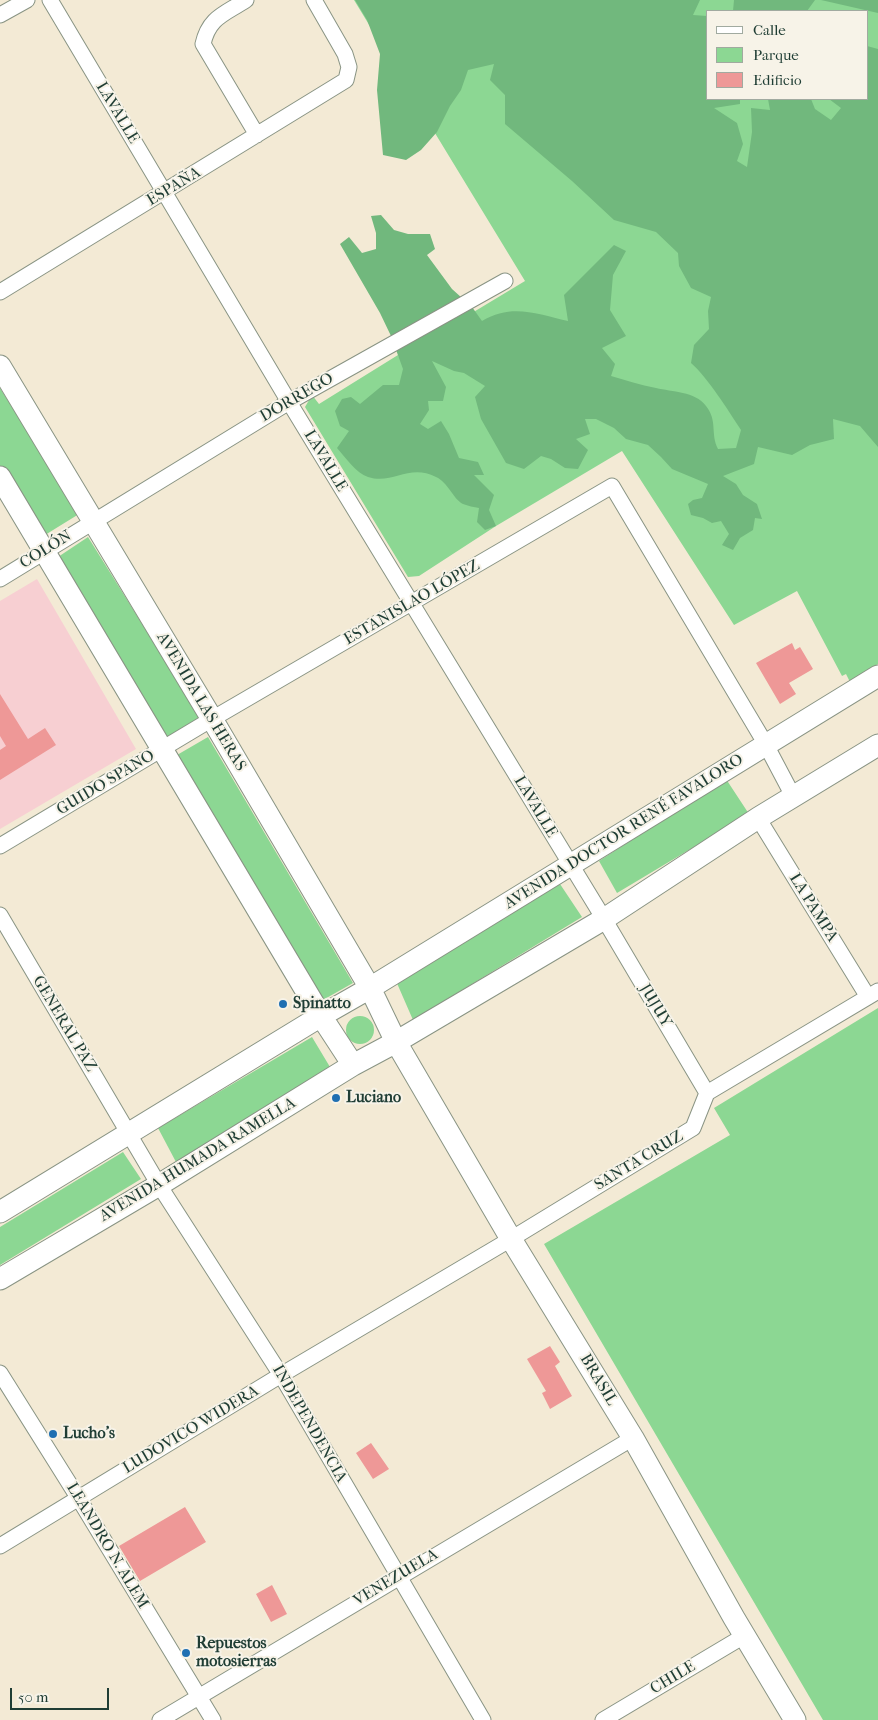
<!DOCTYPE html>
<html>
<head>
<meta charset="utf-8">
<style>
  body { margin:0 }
  #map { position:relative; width:878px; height:1720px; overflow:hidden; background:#f3ead5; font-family:"IM FELL French Canon",serif }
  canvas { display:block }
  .legend { position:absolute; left:706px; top:10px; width:162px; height:90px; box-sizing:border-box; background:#f7f3e8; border:1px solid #a1aaa0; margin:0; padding:6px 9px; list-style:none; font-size:15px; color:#1f3d34 }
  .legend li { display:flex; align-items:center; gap:10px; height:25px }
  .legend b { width:25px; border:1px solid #a1aaa0 }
  .scale { position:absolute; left:10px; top:1688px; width:99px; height:22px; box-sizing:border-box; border:2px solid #1f3d34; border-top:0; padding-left:6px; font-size:15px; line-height:18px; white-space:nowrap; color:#1f3d34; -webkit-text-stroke:4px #f7f3e8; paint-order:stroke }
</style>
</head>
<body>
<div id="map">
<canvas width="878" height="1720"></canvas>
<ul class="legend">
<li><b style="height:6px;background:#fff"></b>Calle</li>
<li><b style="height:14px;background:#8cd793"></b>Parque</li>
<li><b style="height:14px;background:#ee9897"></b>Edificio</li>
</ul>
<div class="scale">50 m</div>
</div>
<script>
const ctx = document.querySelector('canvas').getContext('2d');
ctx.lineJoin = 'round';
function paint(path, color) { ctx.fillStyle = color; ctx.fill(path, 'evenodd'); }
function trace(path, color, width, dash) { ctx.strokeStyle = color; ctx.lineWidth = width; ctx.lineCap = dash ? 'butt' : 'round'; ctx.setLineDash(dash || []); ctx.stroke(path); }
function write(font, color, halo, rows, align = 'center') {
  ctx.font = font + ' "IM FELL French Canon",serif'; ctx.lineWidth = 4; ctx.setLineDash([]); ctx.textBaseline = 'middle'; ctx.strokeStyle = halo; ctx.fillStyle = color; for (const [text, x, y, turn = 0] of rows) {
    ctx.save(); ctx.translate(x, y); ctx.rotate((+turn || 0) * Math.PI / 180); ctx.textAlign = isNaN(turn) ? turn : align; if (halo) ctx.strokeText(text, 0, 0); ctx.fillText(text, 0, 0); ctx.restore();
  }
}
const built = new Path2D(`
  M37,579l99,170 -136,80v-228z`);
const green = new Path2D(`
  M354,0h524v664l-28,18 -4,-8 -4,2 -45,-85 -63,34 -112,-174 -126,75 -77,50 -11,1 -103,-170 7,-12 7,9 79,-49 1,2 126,-76zM707,11h160v88h-160z
  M0,388l79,126 -34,21 -45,-65z
  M88,537l112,180 -35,22 -107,-182z
  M208,737l145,246 -30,17 -146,-245z
  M726,779l23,35 -132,79 -18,-32z
  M560,884l22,33 -169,103 -17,-39z
  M878,1008v712h-55l-279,-476 186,-109 -16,-27z
  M346 1030a14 14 0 1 1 28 0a14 14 0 1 1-28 0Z
  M312,1037l18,30 -154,95 -18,-34z
  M123,1152l18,27 -141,86v-38z`);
const forest = new Path2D(`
  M355,0h345l-7,15 14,1v83h33v5l-26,4 23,15 6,21 -6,17 10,6 5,-35 -1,-24 19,2 -2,-11h43l4,10 16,11 10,-12 -12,-9h38v-53l11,3v398l-18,-21 -27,-7 1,20 -24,6 -18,10 -34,-8 -4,17 -31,12 13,8 7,11 14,9 5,15 -7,-1 -2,12 -13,8 -7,12 -11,-5 7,-11 -8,-13 -9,2 -9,-5 -12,-3 -3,-11 5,-4 9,-2 6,-14 -36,-15 -11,-12 -13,-12 -22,-6 -12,-11 -18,-9h-11l5,15 -14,5 12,11 -10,19 -13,-1 -14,-9 -10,-3 -17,13 -18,-6 -25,-44 -6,-22 10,-11 -21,-13 -10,-2 -22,-10 14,26 -3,14h-15l1,9 -9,14 8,5 13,-8 8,13 10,24 19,4 6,13h-10l20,20 -5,15 7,16 -11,4 -8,-8 2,-14c-5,-1 -11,-2 -16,-4 -10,-5 -15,-22 -27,-27 -27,-14 -43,8 -68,0 -12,-4 -22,-19 -31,-29l12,-17 -9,-5 -5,-15 7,-12 9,-2 9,7 23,-19h16l4,-16 -12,-33 -11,-23 -40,-69 9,-7 13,16 14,-4v-16l-5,-17 10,-1 13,15 14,4h22l5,15 -8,6 25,34 20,18 10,14c30,-18 55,-7 86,0l-4,-26 50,-50 12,6 -13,24 -3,35 16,26 -24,12 13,16 -4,12c15,4 29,9 45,12 16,4 39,3 50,18 12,15 4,27 12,43l18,-1 5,-18c-13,-20 -33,-52 -50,-67l3,-18 15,-16 -1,-18 3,-14 -20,-9 -12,-22 -1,-13 -22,-21 -42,-12 -42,-39 -67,-57v-29l-15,-15 4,-16 -26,6 -7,20 -11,16 -13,26 -16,18 -15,10 -23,-5 -6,-65 3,-36 -13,-34z
  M734,0h81l-8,11h-74z
  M821,0h57v13z`);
const building = new Path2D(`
  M792,643l3,7 5,-3 13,22 -24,14 7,11 -16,10 -24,-41z
  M0,694l28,45 17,-11 11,17 -56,35v-30l6,-4 -6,-10z
  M550,1346l10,16 -5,4 17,30 -22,13 -8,-16 4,-2 -19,-32z
  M371,1443l18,26 -16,10 -17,-26z
  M185,1507l21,35 -66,39 -21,-35z
  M272,1585l15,29 -16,8 -15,-28z`);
const minor = new Path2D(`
  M50,0l239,402 315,517 103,174
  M246,0c-21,14 -37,17 -43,44l54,91
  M0,15l27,-15
  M0,292l346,-212 3,-13 -4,-13 -31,-54
  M0,579l289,-177 216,-121
  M758,818l110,179
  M0,846l212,-127 400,-233 153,257 28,53
  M0,915l159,270 122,190 202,345
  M0,1373l79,126 134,221
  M0,1546l281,-171 230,-136 182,-111 14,-35 171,-102
  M160,1720l473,-282
  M603,1720l141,-84`);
const secondary = new Path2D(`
  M0,366l212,353 158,269 26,54 115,197 122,199 101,180 61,102
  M0,477l321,539 32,49
  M0,1212l321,-196 49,-28 508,-312
  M0,1279l159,-94 194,-120 43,-23 208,-123 154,-101 120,-73`);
const markers = [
  [283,1004,5,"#1f6fb2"],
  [336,1098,5,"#1f6fb2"],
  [53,1434,5,"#1f6fb2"],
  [186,1653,5,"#1f6fb2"]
];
const streetNames = [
  ["LAVALLE",117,113,59],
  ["ESPAÑA",174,187,-31],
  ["DORREGO",297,398,-30],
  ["LAVALLE",325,461,59],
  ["COLÓN",46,550,-32],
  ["ESTANISLAO LÓPEZ",412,603,-30],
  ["AVENIDA LAS HERAS",201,702,59],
  ["GUIDO SPANO",106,783,-31],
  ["LAVALLE",535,807,59],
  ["AVENIDA DOCTOR RENÉ FAVALORO",624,832,-32],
  ["LA PAMPA",813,908,58],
  ["JUJUY",655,1006,59],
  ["GENERAL PAZ",64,1024,59],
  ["AVENIDA HUMADA RAMELLA",198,1160,-31],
  ["SANTA CRUZ",639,1161,-31],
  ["BRASIL",598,1380,59],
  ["INDEPENDENCIA",309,1424,60],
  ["LUDOVICO WIDERA",191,1430,-31],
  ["LEANDRO N. ALEM",107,1546,59],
  ["VENEZUELA",396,1578,-31],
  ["CHILE",673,1678,-31]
];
const poiNames = [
  ["Spinatto",293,1004],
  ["Luciano",346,1098],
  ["Lucho's",63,1434],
  ["Repuestos",196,1644],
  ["motosierras",196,1662]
];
paint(built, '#f7cfd2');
paint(green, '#8cd793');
paint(forest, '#71b87d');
paint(building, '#ee9897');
trace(minor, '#899484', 17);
trace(secondary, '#899484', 23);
trace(minor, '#fff', 15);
trace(secondary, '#fff', 21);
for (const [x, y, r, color] of markers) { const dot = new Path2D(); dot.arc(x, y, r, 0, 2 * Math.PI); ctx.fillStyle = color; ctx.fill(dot); trace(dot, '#f7f3e8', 2); }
write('16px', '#1f3d34', '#f7f3e8', streetNames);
write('bold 16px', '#1f3d34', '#f7f3e8', poiNames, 'left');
</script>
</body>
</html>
